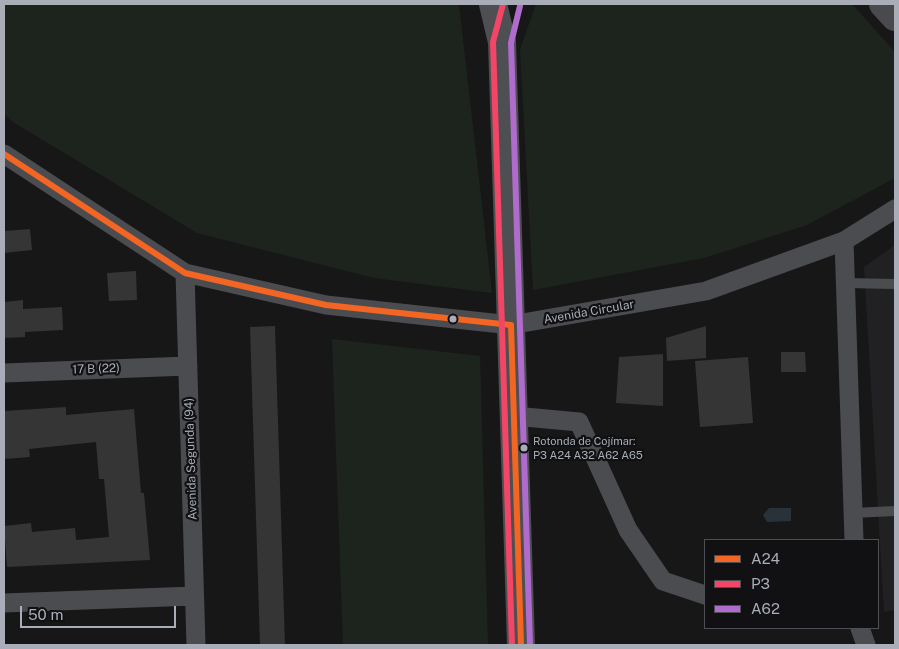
<!DOCTYPE html>
<html>
<head>
<meta charset="utf-8">
<style>
  body { margin:0 }
  #map { position:relative; width:899px; height:649px; overflow:hidden; background:#171717; font-family:"Public Sans",sans-serif }
  canvas { display:block }
  .frame { position:absolute; inset:0; border:5px solid #a8adb8; pointer-events:none }
  .legend { position:absolute; left:704px; top:539px; width:175px; height:90px; box-sizing:border-box; background:#111113; border:1px solid #4d4f55; margin:0; padding:6px 9px; list-style:none; font-size:15px; color:#a8adb8 }
  .legend li { display:flex; align-items:center; gap:10px; height:25px }
  .legend b { width:25px; border:1px solid #4d4f55 }
  .scale { position:absolute; left:20px; top:606px; width:156px; height:22px; box-sizing:border-box; border:2px solid #a8adb8; border-top:0; padding-left:6px; font-size:15px; line-height:18px; white-space:nowrap; color:#a8adb8; -webkit-text-stroke:4px #111113; paint-order:stroke }
</style>
</head>
<body>
<div id="map">
<canvas width="899" height="649"></canvas>
<div class="frame"></div>
<ul class="legend">
<li><b style="height:6px;background:#f26522"></b>A24</li>
<li><b style="height:6px;background:#f34667"></b>P3</li>
<li><b style="height:6px;background:#b06ccc"></b>A62</li>
</ul>
<div class="scale">50 m</div>
</div>
<script>
const ctx = document.querySelector('canvas').getContext('2d');
ctx.lineJoin = 'round';
function paint(path, color) { ctx.fillStyle = color; ctx.fill(path, 'evenodd'); }
function trace(path, color, width, dash) { ctx.strokeStyle = color; ctx.lineWidth = width; ctx.lineCap = dash ? 'butt' : 'round'; ctx.setLineDash(dash || []); ctx.stroke(path); }
function write(font, color, halo, rows, align = 'center') {
  ctx.font = font + ' "Public Sans",sans-serif'; ctx.lineWidth = 4.5; ctx.setLineDash([]); ctx.textBaseline = 'middle'; ctx.strokeStyle = halo; ctx.fillStyle = color; for (const [text, x, y, turn = 0] of rows) {
    ctx.save(); ctx.translate(x, y); ctx.rotate((+turn || 0) * Math.PI / 180); ctx.textAlign = isNaN(turn) ? turn : align; if (halo) ctx.strokeText(text, 0, 0); ctx.fillText(text, 0, 0); ctx.restore();
  }
}
const built = new Path2D(`
  M895,245v365l-11,2 -20,-345z`);
const green = new Path2D(`
  M4,4h455l33,289 -118,-15 -177,-45 -184,-111 -9,-8z
  M536,4h316l43,48v126l-88,47 -103,33 -171,32 -13,-241z
  M332,339l148,17 8,289h-145z`);
const water = new Path2D(`
  M769,508h22v13l-24,1 -4,-7z`);
const building = new Path2D(`
  M30,229l2,21 -28,3v-22z
  M136,271l1,29 -28,1 -2,-28z
  M23,300v9l39,-2 1,23 -38,2v5l-21,1v-36z
  M275,326l10,319h-25l-10,-318z
  M706,326v32l-39,3 -1,-23z
  M781,352h24l1,20h-25z
  M663,354v52l-47,-3 3,-46z
  M748,357l5,66 -53,4 -5,-66z
  M66,407v8l68,-6 7,84h3l6,67 -143,7 -3,-41 27,-3 1,9 43,-4 1,12 33,-3 -5,-58h-5l-3,-37 -67,7 1,8 -26,2v-48z`);
const lane = new Path2D(`
  M845,283l50,1
  M853,513l42,-2`);
const street = new Path2D(`
  M4,154l181,119 141,32 185,20 195,-34 138,-50 51,-32
  M844,241l10,299
  M185,273l11,372
  M4,373l184,-7
  M514,416l65,6 49,108 35,51 42,14
  M4,603l190,-7
  M860,628l6,17`);
const secondary = new Path2D(`
  M883,4l12,13`);
const primary = new Path2D(`
  M493,4l9,38 19,603`);
const bus1 = new Path2D(`
  M4,154l181,119 141,32 185,20
  M511,325l10,320`);
const bus2 = new Path2D(`
  M503,4l-10,38 19,603`);
const bus3 = new Path2D(`
  M520,6l-9,37 19,602`);
const markers = [
  [453,319,4.5,"#a8adb8"],
  [524,448,4.5,"#a8adb8"]
];
const busNames = [
  ["Rotonda de Cojímar:",533,442],
  ["P3 A24 A32 A62 A65",533,456]
];
const streetNames = [
  ["Avenida Circular",589,312,-10],
  ["17 B (22)",96,369,-2],
  ["Avenida Segunda (94)",191,459,-92]
];
paint(built, '#212123');
paint(green, '#1d241e');
paint(water, '#2a3239');
paint(building, '#353536');
trace(lane, '#4b4c50', 10);
trace(street, '#4b4c50', 19);
trace(secondary, '#4a4a4e', 28);
trace(primary, '#4d4f52', 28);
trace(bus1, '#f26522', 6);
trace(bus2, '#f34667', 6);
trace(bus3, '#b06ccc', 6);
for (const [x, y, r, color] of markers) { const dot = new Path2D(); dot.arc(x, y, r, 0, 2 * Math.PI); ctx.fillStyle = color; ctx.fill(dot); trace(dot, '#111113', 2); }
write('11px', '#a8adb8', '#111113', busNames, 'left');
write('12px', '#a8adb8', '#111113', streetNames);
</script>
</body>
</html>
